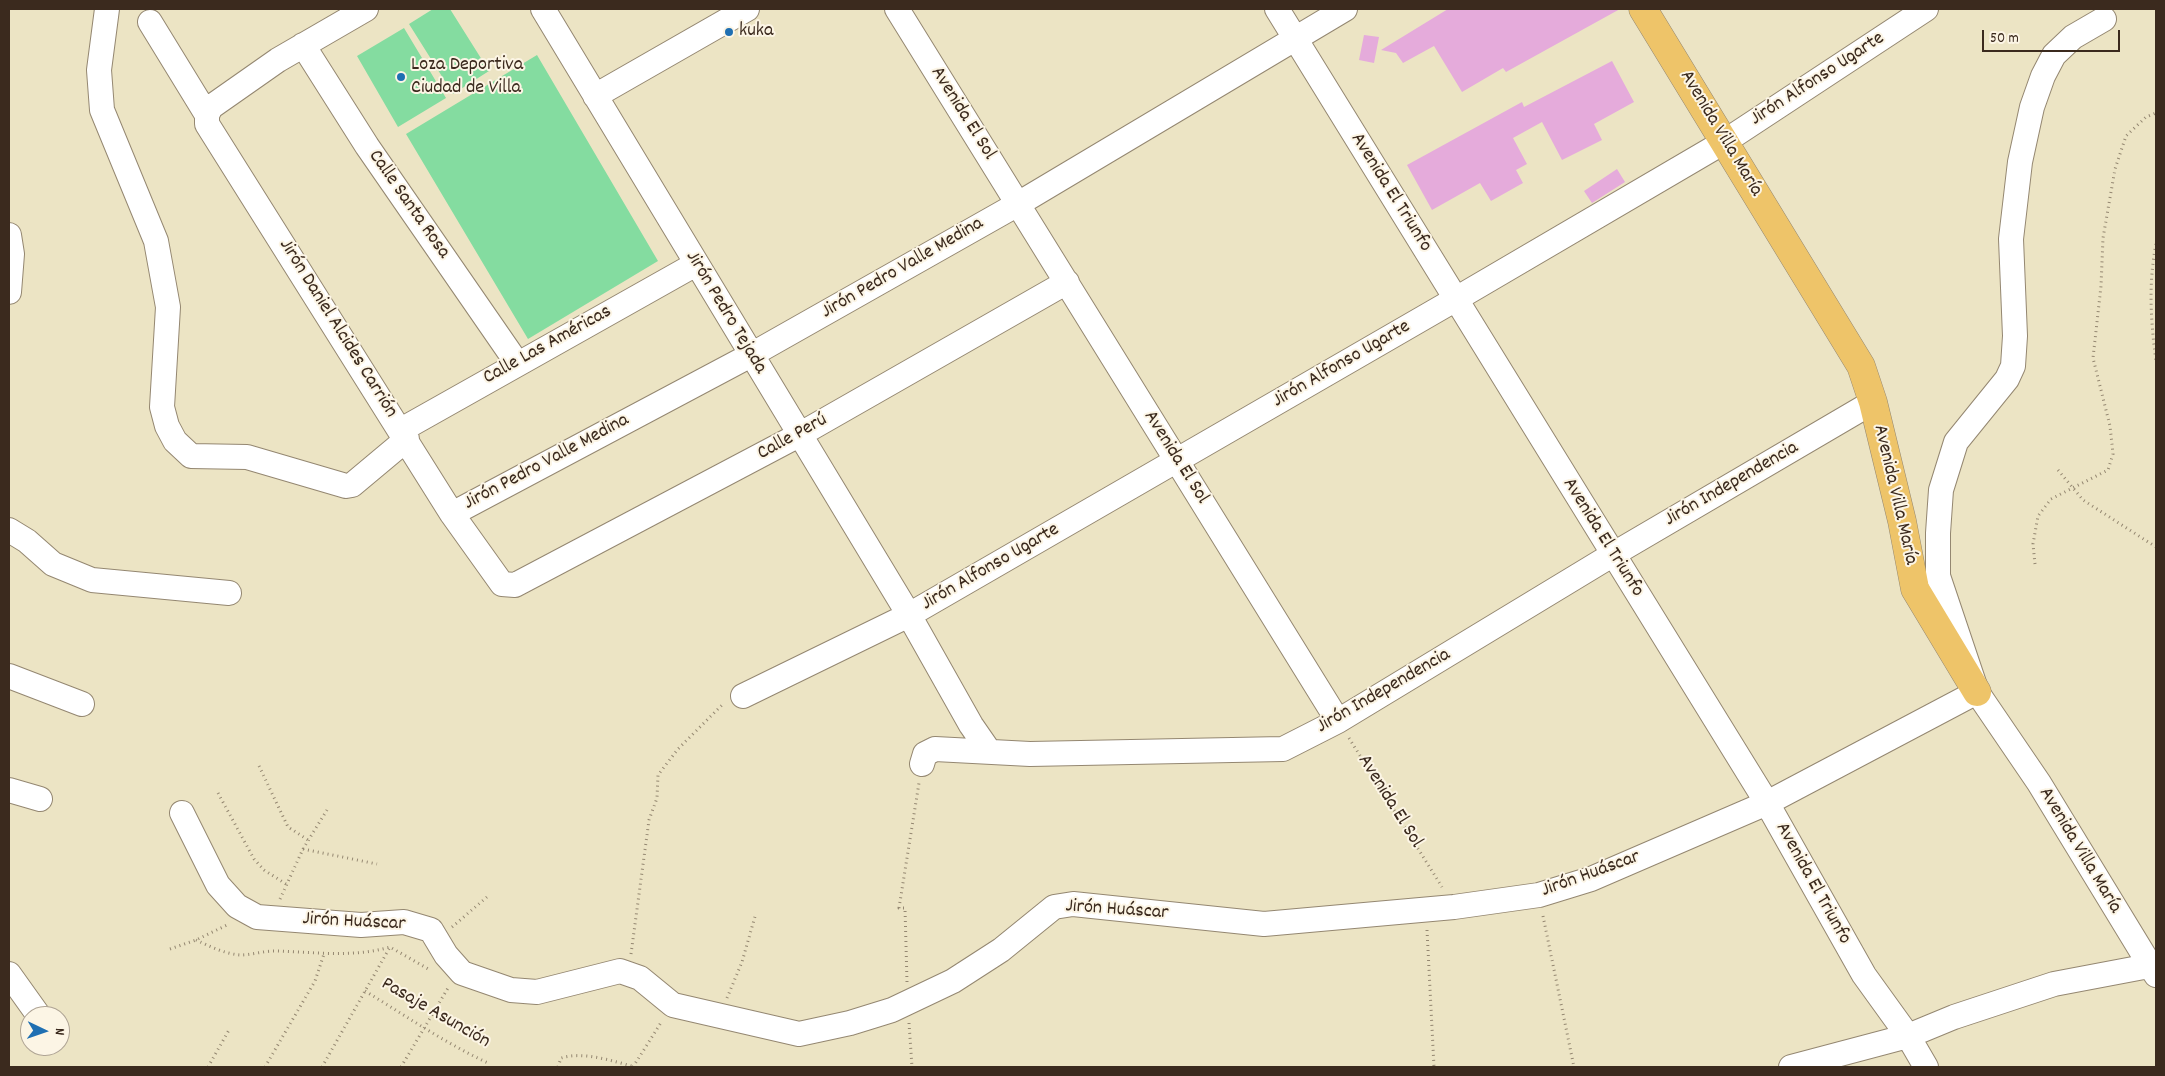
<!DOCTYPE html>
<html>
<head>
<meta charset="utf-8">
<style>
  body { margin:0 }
  #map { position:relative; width:2165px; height:1076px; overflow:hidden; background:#ece4c4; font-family:Dekko,sans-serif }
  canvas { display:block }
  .frame { position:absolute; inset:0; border:10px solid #3b2a1e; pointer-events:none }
  .north { position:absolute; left:20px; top:1006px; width:50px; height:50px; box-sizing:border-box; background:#fcf5e5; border:1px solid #afa495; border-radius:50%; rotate:93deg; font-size:14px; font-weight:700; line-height:20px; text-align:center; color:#3b2a1e }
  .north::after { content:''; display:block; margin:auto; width:18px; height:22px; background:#1f6fb2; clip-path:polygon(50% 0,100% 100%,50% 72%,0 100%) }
  .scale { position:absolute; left:1982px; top:30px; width:138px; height:22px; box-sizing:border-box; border:2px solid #3b2a1e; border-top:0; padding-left:6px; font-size:15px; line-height:18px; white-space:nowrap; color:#3b2a1e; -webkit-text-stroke:4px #fcf5e5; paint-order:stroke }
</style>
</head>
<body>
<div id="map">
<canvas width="2165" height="1076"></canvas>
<div class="frame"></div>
<div class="north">N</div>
<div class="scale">50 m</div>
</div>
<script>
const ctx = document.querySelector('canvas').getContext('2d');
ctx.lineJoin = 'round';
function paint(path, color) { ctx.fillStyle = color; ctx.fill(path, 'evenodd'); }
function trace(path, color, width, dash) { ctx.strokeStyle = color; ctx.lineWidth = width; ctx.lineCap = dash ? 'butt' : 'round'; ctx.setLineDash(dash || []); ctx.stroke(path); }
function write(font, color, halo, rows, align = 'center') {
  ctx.font = font + ' Dekko,sans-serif'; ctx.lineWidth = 4; ctx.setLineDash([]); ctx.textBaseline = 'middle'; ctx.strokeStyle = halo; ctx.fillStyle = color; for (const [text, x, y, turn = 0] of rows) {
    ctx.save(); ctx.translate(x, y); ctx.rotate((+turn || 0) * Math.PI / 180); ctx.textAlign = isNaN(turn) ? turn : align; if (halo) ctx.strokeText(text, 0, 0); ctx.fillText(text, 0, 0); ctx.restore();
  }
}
const green = new Path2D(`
  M433,9h17l39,62 -36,23 -44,-70z
  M404,28l42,70 -48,29 -41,-71z
  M537,55l121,206 -130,78 -122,-205z`);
const building = new Path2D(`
  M1448,9h172l-114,63 -3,-4 -41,24 -28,-46 -31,17 -7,-10 -15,-3z
  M1364,35l15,2 -5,26 -15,-3z
  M1612,61l22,41 -40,22 8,16 -40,20 -20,-38 -29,16 14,26 -11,6 7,13 -32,18 -11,-18 -48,27 -25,-45 115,-63 2,5z
  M1617,169l8,13 -33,21 -8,-12z`);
const path = new Path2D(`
  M2156,244c-8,41 -5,78 0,118
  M2058,470l25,30 73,47
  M2035,564l-2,-20 5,-28 13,-17 57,-29 5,-16 -3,-28 -17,-68 8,-72 2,-48 12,-69 11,-33 20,-19 10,-4
  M1349,738l93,149
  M259,766l29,61 20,13
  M218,793l36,66 10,11 22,14
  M303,849l74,15
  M280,899l23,-50 24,-39
  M1543,916l31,151
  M452,927l35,-30
  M1427,930l7,137
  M196,940c13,6 29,14 44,15 11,0 23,-4 35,-4 38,1 78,7 115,-4l40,23
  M170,949l26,-9 31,-15
  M631,954l18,-134 8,-22 1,-23 20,-26 46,-46
  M907,982l-2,-74h-6l20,-125
  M365,991c41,25 80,52 123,72
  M727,998l15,-36 14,-49
  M909,1023l3,44
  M208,1067l21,-37
  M265,1067l50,-86 9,-27
  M322,1067l68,-120
  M401,1067l47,-79
  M558,1067l3,-9c22,-7 52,3 74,9
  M633,1067l29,-46`);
const minor = new Path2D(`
  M107,9l-8,61 3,40 54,131 12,66 -6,100 5,19 8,15 16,15 56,1 99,29 6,-1 55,-46
  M366,9l-88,51 -67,47 -4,8v9l245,390 50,70 13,1 284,-150 268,-153
  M543,9l366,606 62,110 18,26
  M897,9l441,712
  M1277,9l490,794 97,172 44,61 18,31
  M2104,19l-31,18 -19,18 -11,21 -11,31 -12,55 -9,77 4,97 -2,30 -6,13 -51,63 -15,48 -3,43v43l39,116 62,91 117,192
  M150,22l57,93
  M303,45l64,101 150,217
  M595,96l152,-87
  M9,235l3,19 -3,38
  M401,430l295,-166
  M452,514l299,-159 267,-151 327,-195
  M9,530l18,11 26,23 39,16 137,13
  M9,676l73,28
  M743,696l166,-81 547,-316 268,-157 202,-133
  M922,764l3,-10 10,-5 95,5 253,-5 55,-28 274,-166 261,-153
  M9,790l31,9
  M182,813l36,72 19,21 20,11 104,8 43,-3 27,8 15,25 16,18 49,17 26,2 83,-21 20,7 33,27 126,29 51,-11 42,-13 61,-29 48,-31 53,-43 19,-3 191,20 190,-17 85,-12 52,-16 176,-76 210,-111
  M9,974l30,42
  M1791,1067l117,-31 46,-19 100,-33 95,-18`);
const major = new Path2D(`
  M1643,9l218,357 12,36 29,119 13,68 62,103`);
const markers = [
  [729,32,5,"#1f6fb2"],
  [401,77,5,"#1f6fb2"]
];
const poiNames = [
  ["kuka",739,32],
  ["Loza Deportiva",411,66],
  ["Ciudad de Villa",411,89]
];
const streetNames = [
  ["Jirón Alfonso Ugarte",1818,80,-33],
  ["Avenida El Sol",962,114,58],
  ["Avenida Villa María",1720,134,59],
  ["Avenida El Triunfo",1390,193,58],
  ["Calle Santa Rosa",408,205,55],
  ["Jirón Pedro Valle Medina",903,269,-30],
  ["Jirón Pedro Tejada",725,313,59],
  ["Jirón Daniel Alcides Carrión",337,329,58],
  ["Calle Las Américas",548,346,-29],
  ["Jirón Alfonso Ugarte",1342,365,-30],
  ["Calle Perú",793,438,-29],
  ["Avenida El Sol",1175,458,58],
  ["Jirón Pedro Valle Medina",547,463,-28],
  ["Jirón Independencia",1732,485,-30],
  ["Avenida Villa María",1894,495,77],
  ["Avenida El Triunfo",1602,538,58],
  ["Jirón Alfonso Ugarte",991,568,-30],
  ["Jirón Independencia",1384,692,-30],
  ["Avenida El Sol",1389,802,58],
  ["Avenida Villa María",2079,851,59],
  ["Jirón Huáscar",1591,875,-20],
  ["Avenida El Triunfo",1812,884,61],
  ["Jirón Huáscar",1117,911,4],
  ["Jirón Huáscar",354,923,3],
  ["Pasaje Asunción",435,1014,30]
];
paint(green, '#84dca0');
paint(building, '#e5abdb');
trace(minor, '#948771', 26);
trace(major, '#948771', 29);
trace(path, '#948771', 3, [1, 4]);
trace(minor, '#fff', 24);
trace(major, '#eec469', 28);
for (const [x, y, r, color] of markers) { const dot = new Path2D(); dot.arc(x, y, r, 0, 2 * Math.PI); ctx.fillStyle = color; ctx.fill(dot); trace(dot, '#fcf5e5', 2); }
write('20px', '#3b2a1e', '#fcf5e5', poiNames, 'left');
write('20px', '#3b2a1e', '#fcf5e5', streetNames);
</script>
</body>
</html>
